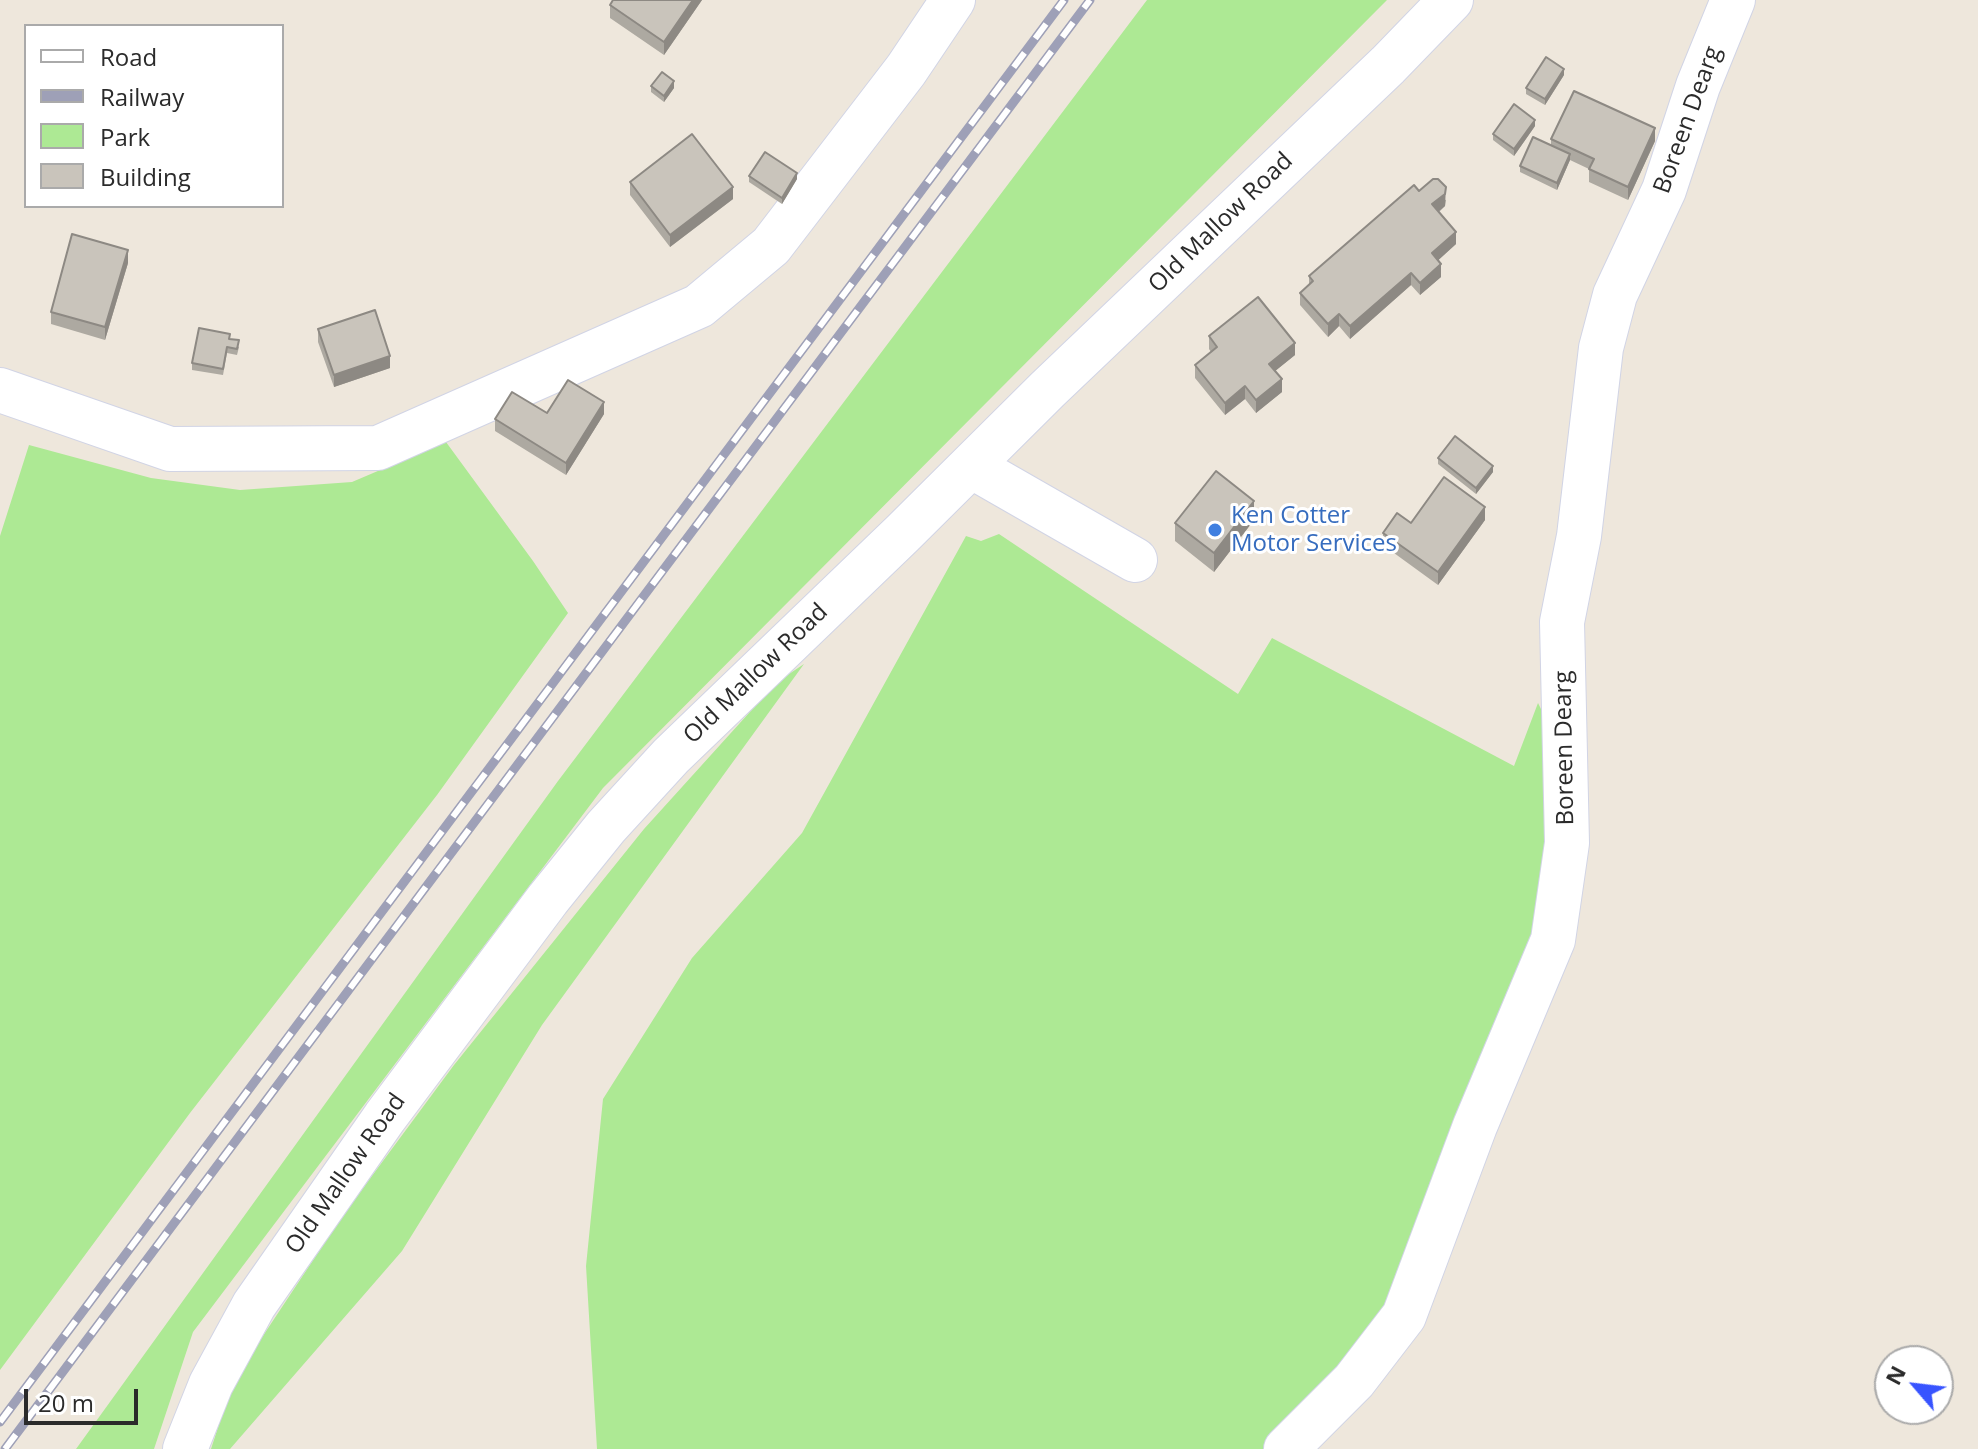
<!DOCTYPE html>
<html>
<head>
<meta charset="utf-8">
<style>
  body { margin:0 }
  #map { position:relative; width:1978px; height:1449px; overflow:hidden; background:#eee7dc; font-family:"Open Sans",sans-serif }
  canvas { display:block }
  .legend { position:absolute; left:24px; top:24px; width:260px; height:184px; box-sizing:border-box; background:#fff; border:2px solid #aaa; margin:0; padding:10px 14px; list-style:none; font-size:24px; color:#2b2b2b }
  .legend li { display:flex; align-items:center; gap:16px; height:40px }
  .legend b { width:40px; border:2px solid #aaa }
  .north { position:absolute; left:1874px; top:1345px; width:80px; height:80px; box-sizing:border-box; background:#fff; border:2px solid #aaa; border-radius:50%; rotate:298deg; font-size:22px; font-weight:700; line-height:32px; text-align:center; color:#2b2b2b }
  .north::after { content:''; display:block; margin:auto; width:28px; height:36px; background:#3854ff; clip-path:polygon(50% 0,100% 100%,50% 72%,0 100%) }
  .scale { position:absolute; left:24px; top:1389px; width:114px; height:36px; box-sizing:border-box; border:4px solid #2b2b2b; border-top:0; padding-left:10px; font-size:24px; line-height:28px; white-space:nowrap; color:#2b2b2b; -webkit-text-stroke:6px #fff; paint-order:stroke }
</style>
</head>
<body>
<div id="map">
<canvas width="1978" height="1449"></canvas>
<ul class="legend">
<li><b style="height:10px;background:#fff"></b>Road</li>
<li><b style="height:10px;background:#9ea0b7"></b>Railway</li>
<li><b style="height:22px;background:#ade994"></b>Park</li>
<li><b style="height:22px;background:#c9c4bb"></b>Building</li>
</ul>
<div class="north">N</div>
<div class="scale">20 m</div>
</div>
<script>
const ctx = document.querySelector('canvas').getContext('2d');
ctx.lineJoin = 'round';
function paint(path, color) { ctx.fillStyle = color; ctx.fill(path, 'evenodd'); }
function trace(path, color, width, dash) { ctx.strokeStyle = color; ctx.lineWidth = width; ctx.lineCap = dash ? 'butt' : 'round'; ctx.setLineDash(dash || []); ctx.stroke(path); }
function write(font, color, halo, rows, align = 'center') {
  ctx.font = font + ' "Open Sans",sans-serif'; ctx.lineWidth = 6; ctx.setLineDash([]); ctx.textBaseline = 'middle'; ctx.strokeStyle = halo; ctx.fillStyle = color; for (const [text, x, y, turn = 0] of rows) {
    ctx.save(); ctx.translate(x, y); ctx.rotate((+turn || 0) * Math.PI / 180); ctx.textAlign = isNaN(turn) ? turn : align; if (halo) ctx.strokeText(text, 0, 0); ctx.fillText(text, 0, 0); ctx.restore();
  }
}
const green = new Path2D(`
  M1147,0h240l-784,788 -410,544 -39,117h-78l482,-668z
  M446,442l87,119 35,52 -131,182 -247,318 -190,257v-834l29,-91 122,33 89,12 112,-8z
  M999,534l239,160 34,-56 242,128 24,-63 13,26 1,161 -143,380 -49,84 -83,95h-680l-11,-183 17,-167 89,-141 110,-125 164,-297 15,5z
  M804,664l-262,361 -140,226 -172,198h-19l22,-68 110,-166 111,-150 190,-236 133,-147z`);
const minor = new Path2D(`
  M0,390l170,59 208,-1 321,-142 72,-60 135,-176 47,-70
  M971,466l164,94
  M185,1449l26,-65 43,-79 131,-188 163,-218 58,-72 65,-71 231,-222 146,-145 340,-324 63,-65
  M1286,1449l68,-68 50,-65 71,-190 78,-186 14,-97 -5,-221 17,-86 22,-188 14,-53 49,-105 34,-104 35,-86`);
const rail = new Path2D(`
  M0,1422l1064,-1422
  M5,1449l1085,-1449`);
const wall = new Path2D(`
  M702,0l-38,55 -54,-37v-13z
  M1564,75l-19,30 -19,-11v-6z
  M651,86l23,2 -10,14 -13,-10z
  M1535,126l-21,30 -21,-16v-6z
  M1551,139l104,2 -27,59 -39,-18v-13l-19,-9 -13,30 -37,-18v-6l31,-21z
  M749,176l48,3 -15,25 -33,-22z
  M630,182l103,17 -63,48 -40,-52z
  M1419,191l27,9 -1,6 -6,6 17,32 -18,16 3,17 -21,18 -9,-10 -61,54 -11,-13 -11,11 -28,-32v-12l9,-8v-9z
  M128,263l-23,77 -54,-16v-12z
  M318,329l72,39 -56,19 -16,-45z
  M1209,336l86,19 -20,16 7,21 -26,21 -11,-14 -20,16 -30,-37v-13l16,-13 -2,-3z
  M229,339l10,8 -2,8 -10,-2 -4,22 -31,-5v-7z
  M547,413l57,1 -38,61 -71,-44v-12z
  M1438,458l55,14 -17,22 -38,-30z
  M1254,520l-40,52 -39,-31v-18z
  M1485,520l-47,65 -55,-40v-12l28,-10z`);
const shadedWall = new Path2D(`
  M693,0h9l-38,55v-13z
  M1564,69v6l-19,30v-6z
  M674,81v7l-10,14v-6z
  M1535,120v6l-21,30v-7z
  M1655,128v13l-27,59v-13z
  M1570,154v6l-13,30v-7z
  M797,173v6l-15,25v-6z
  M733,187v12l-63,48v-12z
  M1446,187l-1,19 -13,11v-13z
  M1456,232v12l-24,22v-13z
  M128,250v13l-23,77v-13z
  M1441,264v13l-21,18v-12z
  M1411,273v12l-61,54v-13z
  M1339,314v12l-11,11v-13z
  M1295,343v12l-26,21v-12z
  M390,356v12l-56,19v-12z
  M1282,379v13l-26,21v-13z
  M1245,386v13l-20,16v-12z
  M604,402v12l-38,61v-12z
  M1493,466v6l-17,22v-6z
  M1254,501v19l-40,52v-19z
  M1485,507v13l-47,65v-13z`);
const building = new Path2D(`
  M613,0h80l-29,42 -54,-37z
  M1546,57l18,12 -19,30 -19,-11z
  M662,72l12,9 -10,15 -13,-10z
  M1574,91l81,37 -27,59 -39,-18 5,-10 -43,-20z
  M1514,104l21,16 -21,29 -21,-15z
  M692,134l41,53 -63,48 -40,-53z
  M1533,137l37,17 -13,29 -37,-17z
  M765,152l32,21 -15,25 -33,-22z
  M1433,179h5l8,8 -1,7 -13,10 24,28 -24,21 9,11 -21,19 -9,-10 -61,53 -11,-12 -11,10 -28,-31 13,-12 -4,-5 105,-91 5,6z
  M72,234l56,16 -23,77 -54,-15z
  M1258,297l37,46 -26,21 13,15 -26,21 -11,-14 -20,17 -30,-38 22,-18 -8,-11z
  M375,310l15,46 -56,19 -16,-46z
  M199,328l31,6 -1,5 10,1 -2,9 -10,-2 -4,22 -31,-6z
  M568,380l36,22 -38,61 -71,-44 17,-27 35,21z
  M1455,436l38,30 -17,22 -38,-30z
  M1216,471l38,30 -40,52 -39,-30z
  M1444,477l41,30 -47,65 -55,-39 14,-20 14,10z`);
const markers = [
  [1215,530,8,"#3f7fe0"]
];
const streetNames = [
  ["Boreen Dearg",1688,120,-70],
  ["Old Mallow Road",1221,223,-44],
  ["Old Mallow Road",756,674,-44],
  ["Boreen Dearg",1565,748,-91],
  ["Old Mallow Road",346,1174,-55]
];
const shopNames = [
  ["Ken Cotter",1231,516],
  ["Motor Services",1231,544]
];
paint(green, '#ade994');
trace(minor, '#d1d4e5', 46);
trace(minor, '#fff', 44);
trace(rail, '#9ea0b7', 9);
trace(rail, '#fff', 6, [18]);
paint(wall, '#ada9a1');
paint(shadedWall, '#8d8983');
paint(building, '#c9c4bb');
trace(building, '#8d8983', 2);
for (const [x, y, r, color] of markers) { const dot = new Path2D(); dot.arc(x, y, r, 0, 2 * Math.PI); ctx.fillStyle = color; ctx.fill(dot); trace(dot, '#fff', 3); }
write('24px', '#2b2b2b', '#fff', streetNames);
write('24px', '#366cbe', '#fff', shopNames, 'left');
</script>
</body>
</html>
